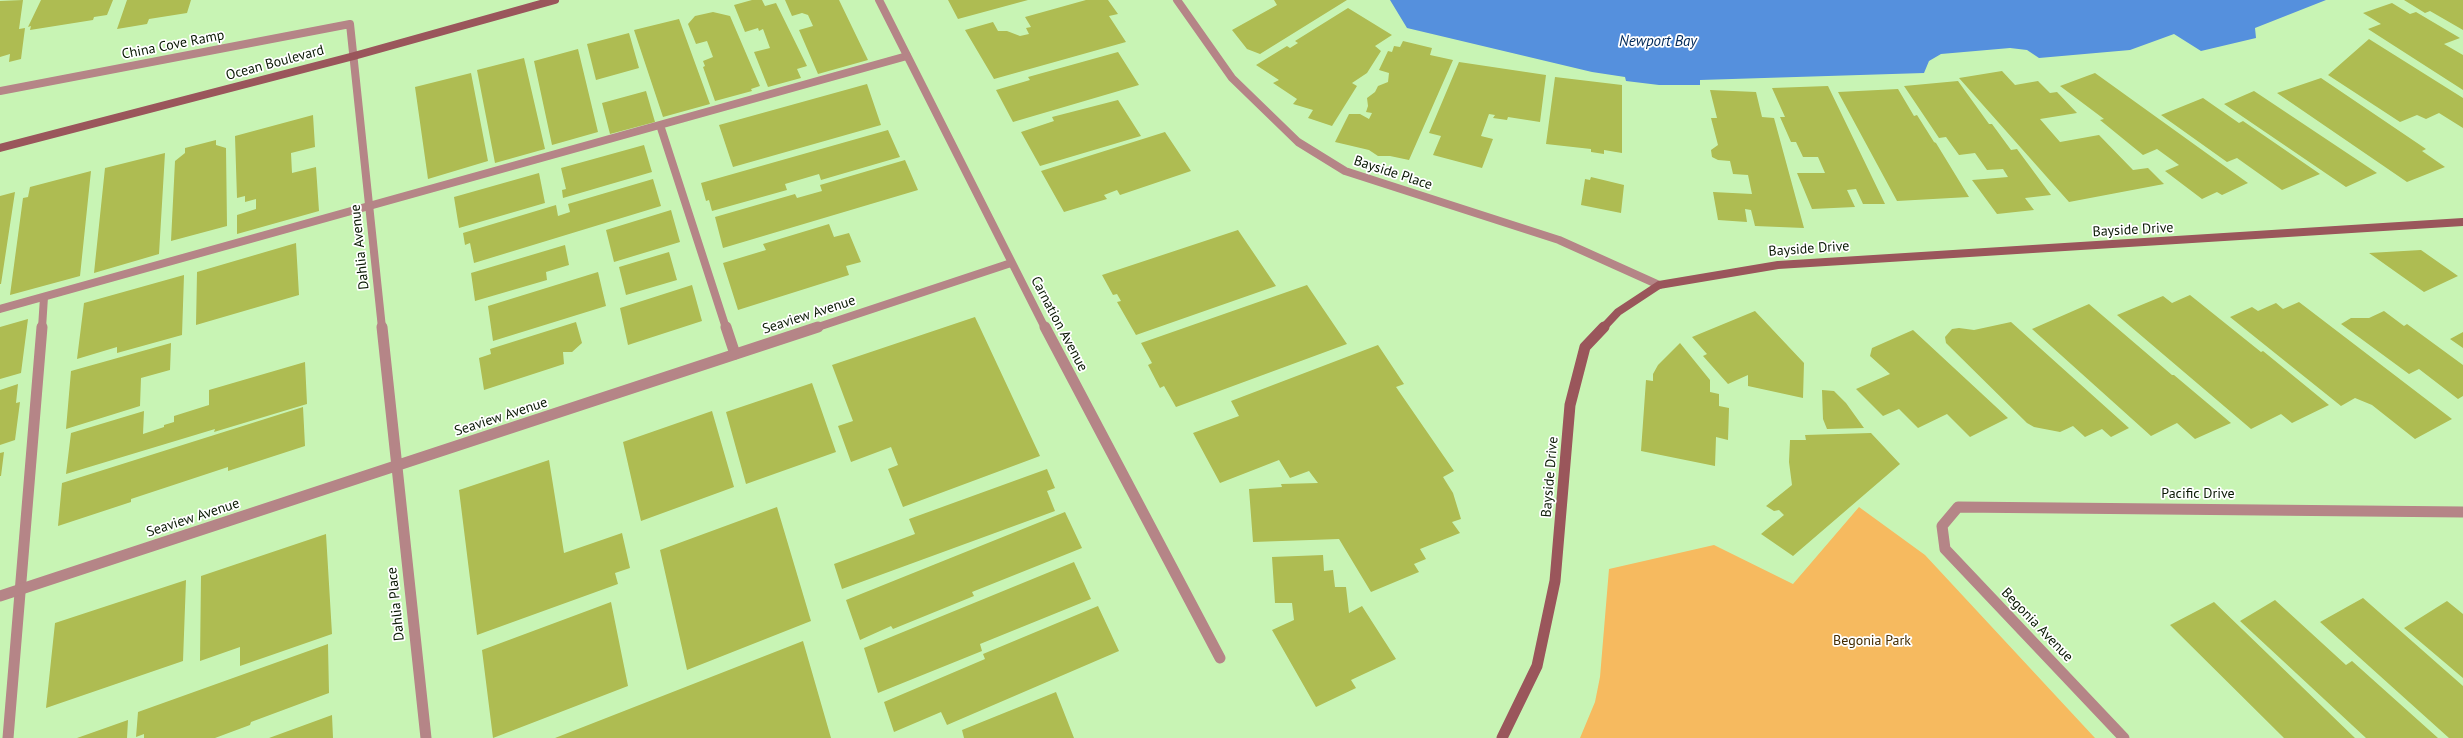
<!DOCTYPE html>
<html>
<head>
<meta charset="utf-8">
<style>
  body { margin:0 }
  canvas { display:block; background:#c8f4b4 }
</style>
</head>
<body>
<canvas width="2463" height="738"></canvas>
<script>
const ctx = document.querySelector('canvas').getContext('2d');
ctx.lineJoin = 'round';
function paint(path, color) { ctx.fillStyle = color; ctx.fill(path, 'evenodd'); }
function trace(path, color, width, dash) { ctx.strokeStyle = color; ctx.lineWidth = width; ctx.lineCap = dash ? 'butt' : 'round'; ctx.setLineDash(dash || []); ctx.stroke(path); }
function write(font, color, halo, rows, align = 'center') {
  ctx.font = font + ' "PT Sans",sans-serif'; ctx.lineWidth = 3.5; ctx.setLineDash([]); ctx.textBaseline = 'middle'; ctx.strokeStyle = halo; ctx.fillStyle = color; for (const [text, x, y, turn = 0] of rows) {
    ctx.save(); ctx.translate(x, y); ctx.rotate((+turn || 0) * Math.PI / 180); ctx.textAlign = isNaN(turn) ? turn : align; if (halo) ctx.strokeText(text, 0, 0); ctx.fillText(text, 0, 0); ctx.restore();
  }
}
const green = new Path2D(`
  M1859,507l66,48 170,183h-515l15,-36 5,-25 9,-108 105,-24 79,39z`);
const water = new Path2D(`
  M1390,0h936l-71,28 1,10 -55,13 -27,-17 -44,16 -91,8 -12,-8 -17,-2 -69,6 -12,7 -5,12 -224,7v5h-41l-33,-4 -1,-4 -33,-5 -185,-44z`);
const building = new Path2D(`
  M23,0l-4,29 6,-1 -4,31 -12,3 1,-8 -10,3v-56z
  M41,0h72l-6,15 -13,2 -1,3 -63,10 1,-4 -3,1z
  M127,0h64l-4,13 -38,6 -2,5 -30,5z
  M752,0h10l3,6 11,-3 31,63 -10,3 4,9 -33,9 -14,-35 16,-4 -7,-19 -4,2 -1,-3 -13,4 -11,-27z
  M785,0h54l29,60 -50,14 -19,-44 14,-4 -5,-11 -6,-2 -10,3z
  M948,0h80l-70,19z
  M1086,0h22l10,14 -9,2 17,26 -132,37 -29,-49 28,-8 5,9h9l13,5 9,-2 -3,-6 5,-1 -6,-10z
  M1274,0h73l-87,54 -13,-5 -15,-19 45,-25z
  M2404,0h59v30l-33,-19 -5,2z
  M2392,3l18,11 6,-2 44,26 -16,6 19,11v35l-95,-61 13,-5 -18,-11z
  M1348,8l44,27 -17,11 6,5 -14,22 -15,10 5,3 -25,40 -24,-8 5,-8 -20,-6 4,-5 -24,-16 6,-3 -23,-15 31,-19 3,2 8,-5 -3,-2z
  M713,12l17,4 30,70 -9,3 1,2 -37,10 -12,-34 2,-1 -2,-5 10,-4 -6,-16 -11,3 -8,-20 7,-8z
  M679,19l31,85 -47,13 -29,-87z
  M629,33l10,35 -43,12 -9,-36z
  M2369,39l94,59v30l-24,-15 -13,6 -9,-4 -17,7 -72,-47z
  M1403,41l29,7 -2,7 23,5 -44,100 -19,-4h-12l-9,-6 -34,-8 14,-28h11l9,5 3,-6 -6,-1 2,-6 -1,-8 8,-6 3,-6 10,-4 1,-9 -10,-3 9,-19 4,1 2,-6 6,1z
  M578,49l20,83 -46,13 -18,-84z
  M1118,52l21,33 -126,37 -17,-32 34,-10 -2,-3z
  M524,58l21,91 -50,14 -18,-93z
  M1459,62l87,13 -6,47 -32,-5 -1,3 -14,-2 2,-3 -6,-1 -8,22 12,3 -11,29 -49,-13 8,-19 -12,-3z
  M2002,71l13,14 23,-4 12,12 7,-1 20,21 -37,6 20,23 39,-7 34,35 15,-2 16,16 -95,18 -110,-124z
  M471,73l17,88 -60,18 -13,-92z
  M2095,73l153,110 -26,12 -5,-3 -15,7 -37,-28 14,-6 -22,-16 -14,6 -43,-35 4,-1 -44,-33z
  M1555,77l67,8v68l-18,-3v4l-13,-2v-3l-45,-5z
  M2321,78l105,71 -4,2 23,16 -38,15 -130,-89z
  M1958,81l31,43h3l19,26 6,-1 34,46 -26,3 9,12 -37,4 -25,-34 36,-3 -5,-8 -16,1 -12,-17 -16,2 -13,-18 -7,1 -35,-52z
  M867,84l14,41 -148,42 -14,-42z
  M1828,86l57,118h-22l-7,-15 -9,1 8,17 -43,2 -15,-36h28l-7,-16h-15l-7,-15h-5l-11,-25h5l-13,-29z
  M1898,89l16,27 3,-1 17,27 2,1 33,54 -72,4 -59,-109z
  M1710,90l46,2 6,25 12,1 30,110 -49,-2 -4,-16 -6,-1 2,13 -29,-2 -5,-28 39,2 -4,-19 -15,-1 -3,-13 -12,-1 -6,-3 -1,-7 7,-5 -7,-27h6z
  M646,91l9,31 -45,12 -8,-31z
  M2254,91l123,82 -31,14 -122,-83z
  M2203,98l36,25 4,-2 77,53 -38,16 -45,-32 -10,4 -66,-47z
  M1118,100l23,36 -101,30 -19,-34 33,-11 -2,-4z
  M313,115l2,32 -24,6 1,20 24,-6 3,44 -82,23v-19l19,-6v-10l-11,3v-6l-8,2 -2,-62z
  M888,130l12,27 -79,23 -2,-6 -34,10 2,6 -75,21 -3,-11 -3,1 -5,-18z
  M1165,132l26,39 -71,24 -3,-5 -13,5 3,4 -43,13 -23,-41z
  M216,140v5l10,3 1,78 -56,15 4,-80 10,-8v-5z
  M644,145l8,27 -89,26 -1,-8 4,-1 -5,-21z
  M165,153l-6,101 -65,19 11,-105z
  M905,160l13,30 -195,58 -8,-31 80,-23 2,4 25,-7 -2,-6z
  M91,171l-11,105 -70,19 13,-97 5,-1 2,-10z
  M539,173l6,30 -86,25 -5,-31z
  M1591,177l33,8 -3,28 -40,-8 4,-26 5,1z
  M653,179l8,27 -187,57 -4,-20 -5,2 -2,-12 93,-28 2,11 12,-4 -2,-8z
  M15,192l-14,92h-1v-88z
  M671,210l9,32 -66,20 -8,-32z
  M829,224l5,13 15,-4 12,29 -15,4 3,9 -111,35 -15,-47 43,-13 -3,-6z
  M1238,230l38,56 -140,49 -19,-33 4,-1 -4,-7 -4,1 -11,-20z
  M296,243l3,52 -103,30 1,-53z
  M565,245l4,20 -23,7 1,8 -72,21 -4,-28z
  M2421,250l37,26 -34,16 -55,-39z
  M669,252l8,28 -51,15 -7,-28z
  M598,272l8,34 -113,35 -5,-35z
  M184,275l-2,60 -65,18v-6l-40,12 7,-56z
  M692,285l10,36 -74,24 -8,-37z
  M1307,285l40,59 -171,63 -12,-21 -4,2 -12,-23 4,-2 -11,-20z
  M2190,295l71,57 2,-1 66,54 -37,18 -11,-9 -30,15 -134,-114 46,-19 9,7z
  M2299,302l153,117 -37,20 -43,-34 -17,-7 -14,8 -111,-89 22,-10 6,4 18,-8 7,6z
  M2089,304l83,71h2l57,48 -36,16 -18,-16 -26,13 -119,-107z
  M1755,311l49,52 -1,35 -55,-12v-11l-20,9 -25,-28 4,-2 -15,-17z
  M2384,311l20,15 3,-2 56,41v31l-5,3 -39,-30 -10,5 -68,-50 10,-6h18z
  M975,317l65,139 -137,51 -15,-38 10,-4 -7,-18 -40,15 -13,-36 15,-5 -21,-56z
  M28,319l-7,54 -21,6v-52z
  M576,322l6,21 -10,9h-9l1,12 -80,26 -5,-32 12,-4 -1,-5z
  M2011,322l118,106 -18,9 -9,-8 -17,8 -12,-11 -13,6 -26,-5 -7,-4 -81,-80 -1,-6 7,-8 7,-1 15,2z
  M1913,330l95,88 -38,19 -23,-23 -29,14 -19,-19 -16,7 -27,-27 34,-15 -20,-18 2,-8z
  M2463,332v16l-13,-9z
  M171,343l-1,27 -29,8 -1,28 -74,23 5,-58z
  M1680,343l30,37v12l9,2v12l10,2 -1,32 -12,-3 -1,29 -74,-15 5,-71 7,1v-7l5,-9z
  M1378,345l26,39 -8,3 58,84 -11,6 10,16 8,26 -9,3 8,11 -40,16 6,10 -12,5 5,8 -48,20 -32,-53 -86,3 -4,-53 33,-2 -1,-3 37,-1 -9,-12 -19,7 -11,-18 -59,23 -27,-50 46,-17 -8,-15z
  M305,362l2,42 -93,28 1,-3 -149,45 5,-41 73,-22 -1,23 21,-7v-2l10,-3v-6l35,-11v-15z
  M812,383l24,69 -90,32 -20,-72z
  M18,384l-2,19 4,-1 -5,38 -15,5v-55z
  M1822,390l12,1 12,12 18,25 -37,1 -4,-10z
  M303,407l2,39 -77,25v-4l-97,32v3l-73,24 4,-43z
  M712,411l22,76 -93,34 -18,-79z
  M1871,433l29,31 -107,92 -32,-22 23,-19 -5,-5 -5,1 -8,-5 26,-21 -3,-23 1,-22h16l-1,-5z
  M4,452l-3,24h-1v-23z
  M549,460l15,93 58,-20 8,35 -15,5 3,11 -141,51 -18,-145z
  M1047,469l8,19 -8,3 8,20 -213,78 -8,-25 81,-30 -6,-15z
  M777,507l34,114 -124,49 -27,-120z
  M1065,512l17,36 -110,44 2,4 -81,33 -2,-3 -31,14 -14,-40z
  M326,534l6,100 -92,32v-19l-40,14 1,-85z
  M1323,555l1,16 9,-1 2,17h11l3,26 13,-7 34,53 -45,21 5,8 -40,19 -44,-77 22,-10 -2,-17h-17l-3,-46z
  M1074,562l17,37 -111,45 2,7 -104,42 -14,-45z
  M186,580l-3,81 -137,47 9,-85z
  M2363,598l100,88v52h-14l-129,-116z
  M2275,600l71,65 6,-4 86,77h-72l-126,-117z
  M2447,601l16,13v64l-59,-50z
  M611,602l17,84 -135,52 -11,-88z
  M2214,602l141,136h-71l-114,-113z
  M1098,606l21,45 -172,74 -6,-13 -47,20 -10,-30 101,-43 -2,-5z
  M803,641l28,97h-276z
  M328,644l1,49 -78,29 -1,3 -35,13h-71v-4l-8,3 2,-25z
  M1056,692l18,46h-110l-2,-8z
  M332,715l1,23h-64z
  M128,720l-1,18h-50z`);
const laneFar1 = new Path2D(`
  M660,125l66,203
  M0,309l907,-253
  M42,328l2,-31`);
const lane = new Path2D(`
  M726,327l9,27
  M8,738l34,-411`);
const streetFar1 = new Path2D(`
  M879,0l166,328
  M1177,0l55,78 66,64 47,29 214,69 100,45
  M0,91l350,-67 32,304
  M815,328l196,-65`);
const street = new Path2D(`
  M382,327l44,411
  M1045,327l175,331
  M0,596l818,-269
  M2124,738l-179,-189 -3,-23 16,-19 505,5`);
const secondaryFar1 = new Path2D(`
  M0,148l354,-92 201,-56
  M1603,328l15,-16 41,-27 119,-20 685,-43`);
const secondary = new Path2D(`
  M1502,738l35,-72 18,-85 15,-176 15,-58 19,-20`);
const streetNames = [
  ["China Cove Ramp",173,45,-11],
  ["Ocean Boulevard",275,63,-15],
  ["Bayside Place",1393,173,18],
  ["Bayside Drive",2133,230,-3],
  ["Dahlia Avenue",360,247,-96],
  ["Bayside Drive",1809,249,-4],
  ["Seaview Avenue",809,315,-18],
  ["Carnation Avenue",1059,324,62],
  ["Seaview Avenue",501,417,-18],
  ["Bayside Drive",1550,477,-85],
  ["Pacific Drive",2198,494],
  ["Seaview Avenue",193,518,-18],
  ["Dahlia Place",396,604,-96],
  ["Begonia Avenue",2037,625,46]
];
const parkNames = [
  ["Begonia Park",1872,641]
];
const waterNames = [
  ["Newport Bay",1658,42]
];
paint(green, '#f6ba5f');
paint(water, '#5590dd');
paint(building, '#aebc52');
trace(laneFar1, '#b58587', 8);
trace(lane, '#b58587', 11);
trace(streetFar1, '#b58587', 8);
trace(street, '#b58587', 11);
trace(secondaryFar1, '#9a565b', 8);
trace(secondary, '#9a565b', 11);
write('14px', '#091803', '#fff', streetNames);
write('14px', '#442c01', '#fff', parkNames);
write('italic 15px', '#012a5a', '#fff', waterNames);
</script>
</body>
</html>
